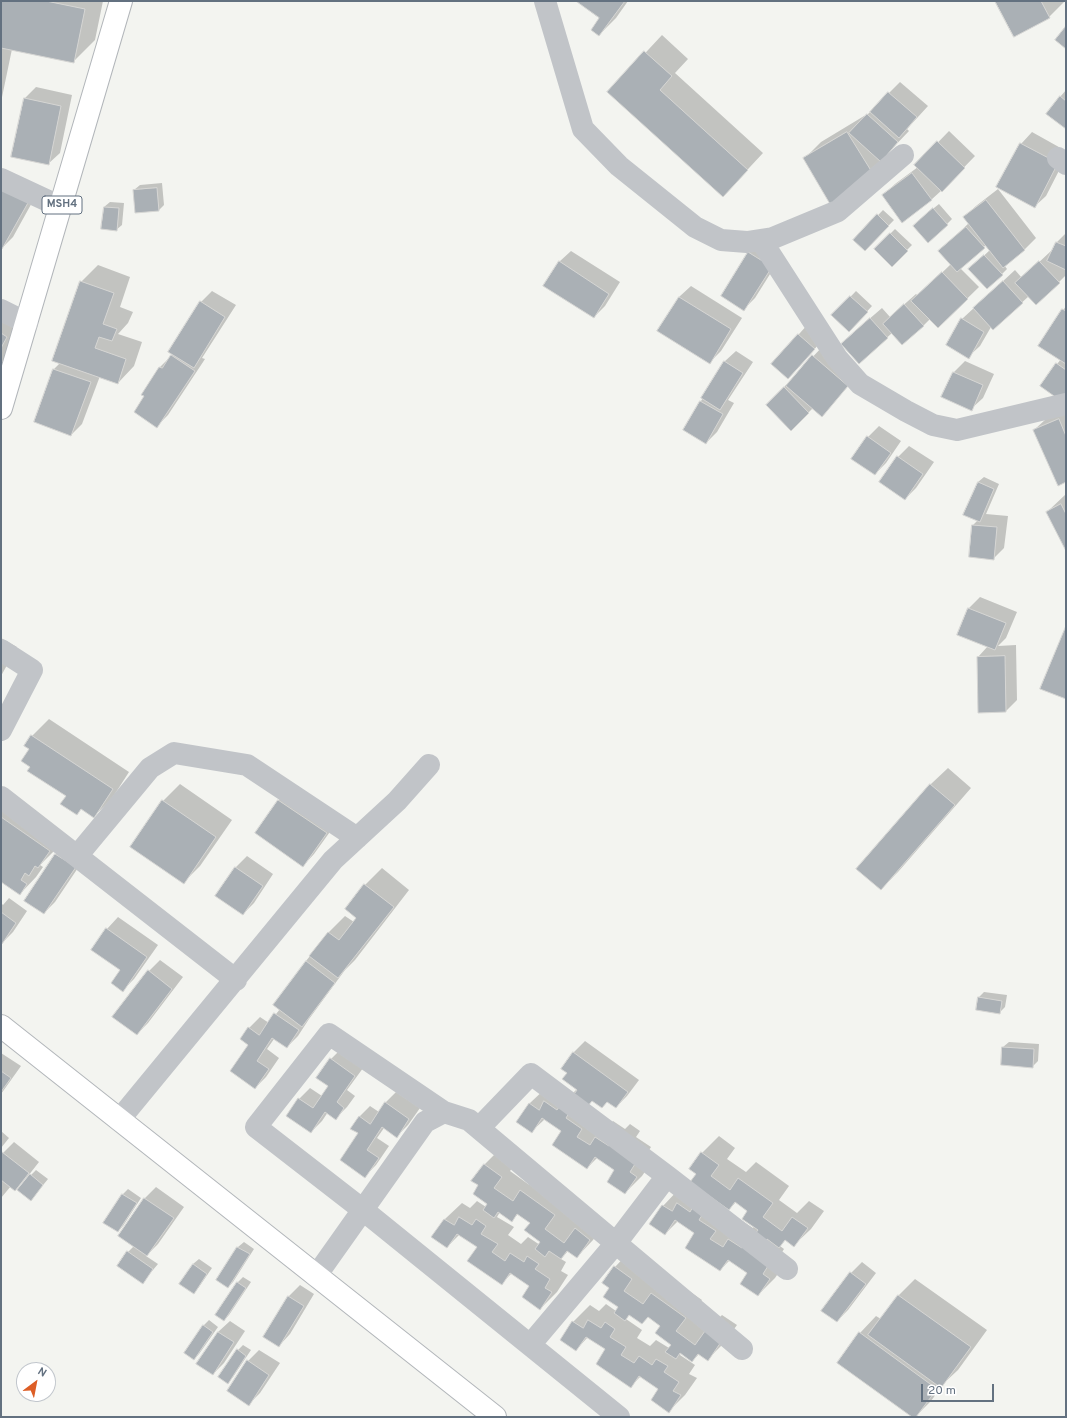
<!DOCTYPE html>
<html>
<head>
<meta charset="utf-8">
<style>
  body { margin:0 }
  #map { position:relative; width:1067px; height:1418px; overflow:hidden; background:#f3f4f0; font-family:Overpass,sans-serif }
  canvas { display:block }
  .frame { position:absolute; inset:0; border:2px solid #637180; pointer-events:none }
  .north { position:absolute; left:16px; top:1362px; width:40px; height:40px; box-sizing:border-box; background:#fff; border:1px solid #c1c6cc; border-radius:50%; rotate:32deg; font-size:11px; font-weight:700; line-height:16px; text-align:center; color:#637180 }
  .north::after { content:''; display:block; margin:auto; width:14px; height:18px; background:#dd5e26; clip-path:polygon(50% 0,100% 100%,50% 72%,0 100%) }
  .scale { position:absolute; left:921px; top:1384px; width:73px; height:18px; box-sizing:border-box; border:2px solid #637180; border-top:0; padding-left:5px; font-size:12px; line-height:14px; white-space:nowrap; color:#637180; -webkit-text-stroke:3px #fff; paint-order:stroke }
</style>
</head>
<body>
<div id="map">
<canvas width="1067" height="1418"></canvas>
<div class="frame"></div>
<div class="north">N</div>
<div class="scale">20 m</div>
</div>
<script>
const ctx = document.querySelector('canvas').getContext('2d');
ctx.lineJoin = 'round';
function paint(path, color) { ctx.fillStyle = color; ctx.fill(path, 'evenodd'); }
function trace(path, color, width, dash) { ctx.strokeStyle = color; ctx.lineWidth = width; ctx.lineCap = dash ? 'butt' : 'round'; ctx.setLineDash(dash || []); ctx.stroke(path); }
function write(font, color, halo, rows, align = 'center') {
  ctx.font = font + ' Overpass,sans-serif'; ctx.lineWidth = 4; ctx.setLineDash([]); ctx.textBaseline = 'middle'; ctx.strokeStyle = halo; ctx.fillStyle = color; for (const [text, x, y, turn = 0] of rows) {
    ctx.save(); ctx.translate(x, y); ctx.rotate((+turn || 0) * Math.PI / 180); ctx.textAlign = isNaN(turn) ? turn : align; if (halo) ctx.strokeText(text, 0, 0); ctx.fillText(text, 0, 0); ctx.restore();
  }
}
const shadow = new Path2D(`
  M1,1h102l-8,39 -22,22 -61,-13 -11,53z
  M577,1h51l-12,17 -17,17 2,-17z
  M996,1h69l-16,16z
  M662,35l26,24 -13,14 88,80 -40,43 -114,-104z
  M900,82l28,24 -21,23 2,2 -22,23 -13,22 -70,-17 17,-17 43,-26 1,1z
  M36,87l36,8 -12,58 -12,11 -35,-8 12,-58z
  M1066,90v38l-6,-31z
  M949,131l26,25 -33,34 -11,10 -48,-4 12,-12 23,-17 -2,-2z
  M1032,132l34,19v6l-20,39 -12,11 -13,-63z
  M1,169l38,21 -26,47 -11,11h-1z
  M162,183l2,22 -5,5 -25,-20 6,-5z
  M998,189l38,49 -11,11 -21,16 3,4 -5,5 -27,-10 15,-14 -4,-5 -26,23 19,19 -41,40 -8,-8 -7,7 -31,7 -33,30 -6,-30 29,-25 8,9 26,-23 2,2 33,-32 -12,-13 30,-28 -5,-6 12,-11z
  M110,202l14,1 -2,22 -6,5 -12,-23z
  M939,204l13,15 -5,5 -28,-4z
  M883,210l11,10 -29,30 -11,-10z
  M895,229l17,16 -20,20 -17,-16z
  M1066,233v42l-7,7 -30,14 -36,33 -2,-2 -11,19 -12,11 -6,-38 53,-49 7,8 29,-27 1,1 5,-10z
  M760,242l22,13 -27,43 -11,11 5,-56z
  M571,251l49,31 -15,24 -11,11 -35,-55z
  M98,265l32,12 -10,30 13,5 -5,11 -10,11 24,8 -8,24 -16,17 -18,-7 -18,48 -11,11 -36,-13 19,-53 6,-6 21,-81z
  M691,286l51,32 -21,33 -11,11 -51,-31 20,-34z
  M212,291l24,14 -34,53 3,1 -37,56 -11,11 -12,-30 -3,-1 18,-28 13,-13 28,-52z
  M856,291l16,15 -23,25 -16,-16z
  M1,300l27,14 -27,50z
  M1066,306v88l-25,-9 20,-26 -21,-13z
  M809,323l16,14 -26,30 -27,-3z
  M824,345l35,29 -37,41 -9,-7 -22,22 -24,-25z
  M736,351l17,11 -25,38 6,3 -17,29 -11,11 -22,-13 40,-68z
  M965,361l29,13 -11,24 -12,11 -28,-12 11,-25z
  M1066,410v71l-32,-51 12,-11z
  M879,426l22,15 -15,22 -11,11 -7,-37z
  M909,446l25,16 -18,26 -11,11 -7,-42z
  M984,477l15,7 -13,30 22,2 -4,32 -11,11 -23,-3 3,-31 5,-5v-38z
  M1066,494v55l-19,-37z
  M980,597l37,15 -11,26 -8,8 18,-1 1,55 -11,11 -27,1 -1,-55 10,-11 -29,-11 10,-27z
  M1,638l16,9 -16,29z
  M49,719l80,53 -18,28 -17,16 -12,-8 -5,5 -10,-18 -36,-28 -1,-19 2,-12z
  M948,768l23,20 -73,84 -17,17 -23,-20 73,-85z
  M180,784l52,36 -32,46 -17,17 -20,-82z
  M290,789l47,33 -23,32 -11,12 -47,-33 23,-33z
  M1,800l54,50 -15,15 3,2 -7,10 -16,17 -19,-13z
  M67,843l19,13 -31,46 -11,11 -19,-13 31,-46z
  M247,856l26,18 -19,29 -11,11 -7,-47z
  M382,868l27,22 -54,70 -10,10 -36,49 -11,17 -11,11 -13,-8 -7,10 12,9 -13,19 -11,11 -6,-44v-16l11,-11 9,6 11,-14 26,-48 23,-29 16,-16 9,6 3,-4 8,-33z
  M9,898l18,13 -14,21 -11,11 -1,-40 2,2z
  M118,917l40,28 -24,34 -11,11 -2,-20 -29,-20 15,-21z
  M160,960l23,17 -35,46 -11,11 -23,-17 35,-46z
  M984,992l23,3 -2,12 -5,5 -21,-15z
  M585,1041l54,39 -12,16 -11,11 -8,-6 -15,-1 -5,5 18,23 7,-7 12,8 5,-5 10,7 -4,6 15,10 -5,8 7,5 -11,16 -17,17 -9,-23 -19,-12 -10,10 -24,-37 -18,-12 -13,12 -14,-9 12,-19 17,-16 26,6 4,-4 -9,-16 -6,-5 12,-16z
  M1009,1042l30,2 -1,17 -5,5 -30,-19z
  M342,1048l24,16 -19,26 8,6 -8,11 -11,11 -8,-6 -6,9 -11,11 -12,-33 11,-11 12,8 8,-10 1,-27z
  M1,1053l20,13 -20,28z
  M396,1092l24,16 -12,17 -11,11 -13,-8 -7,10 12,8 -13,19 -11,11 -5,-43 -1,-16 11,-11 9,6 6,-9z
  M1,1131l8,7 -8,10z
  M719,1136l16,12 -8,11 19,13 10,-10 33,24 -10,14 18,13 12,-12 15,10 -13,18 -17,16 -8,-6 -6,7 4,3 -5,8 7,5 -11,16 -17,17 -9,-23 -19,-12 -10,10 -24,-37 -18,-12 -13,13 -2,-28 16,-17 9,5 9,-20 5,-21zM736,1202l13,9 5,15 -1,2 -38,-25 14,6z
  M14,1142l25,20 -11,14 -13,13 -4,-3 -10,12v-43z
  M501,1148l17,12 -8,11 18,13 78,38 -13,18 -16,17 -9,-6 -7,8 5,3 -5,9 7,4 -11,17 -17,17 -9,-23 -19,-13 -10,10 -24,-37 -18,-12 -13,13 -14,-10 12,-18 17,-16 8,5 7,-7 9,6 2,-3 -8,-19 4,-20zM500,1212l12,8 6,-6 13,9 11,19 -2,3 -12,-8 -7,7 -13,-9 6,-8 -17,-10z
  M36,1170l12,9 -17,21 -1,-24z
  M156,1187l28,20 -26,37 -12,12 12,8 -16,19 -14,-31 6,-6 -15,-10 26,-38z
  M128,1189l13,9 -18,28 -5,5 -13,-9 18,-28z
  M244,1242l10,7 -21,33 -5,5 -11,-7 21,-33z
  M631,1250l71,50 -10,14 18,13 12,-12 15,10 -13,18 -16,16 -9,-5 -7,7 -11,-8 -1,2 15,10 -6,9 8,4 -12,17 -16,16 -9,-23 -19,-12 -10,10 -24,-37 -19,-12 -12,13 -3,-28 17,-17 9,6 7,-7 10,7 3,-4 -9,-19 5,-21zM630,1314l12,9 7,-7 13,9 10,19 -3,4 -13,-8 -6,6 -13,-8 5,-8 -16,-11z
  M199,1259l13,9 -13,19 -5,6 -1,-29z
  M862,1262l14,11 -28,37 -11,11 14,-48z
  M243,1277l8,5 -22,33 -5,5 -8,-5 22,-33z
  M915,1279l72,51 -29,40 -14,13 -13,18 -16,16h-1l-54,-84 16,-17 5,3 18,-24z
  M300,1285l14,9 -24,40 -11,12 -15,-10 25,-40z
  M209,1320l9,7 -19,27 -5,5 9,-33z
  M230,1321l15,10 -21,32 -11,11 -15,-10 20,-32z
  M243,1345l8,5 -18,27 -6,5 11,-32z
  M259,1350l21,13 -20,30 -11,11 -1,-43z`);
const building = new Path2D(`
  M1,1h45l39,8 -11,54 -73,-15z
  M576,1h49l-26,35 -8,-6 8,-12z
  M995,1h46l9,17 -36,19z
  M1066,26v23l-11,-9z
  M644,51l28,25 -12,14 88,80 -25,27 -116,-105z
  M888,92l29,25 -18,21 -29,-26z
  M1060,96l6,5v28l-20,-15z
  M24,98l37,8 -12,59 -38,-8z
  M867,114l31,28 -17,20 -32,-29z
  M847,132l28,45 -45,27 -27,-46z
  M937,141l28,27 -23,24 -28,-27z
  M1020,143l38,20 -23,45 -39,-21z
  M912,173l20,27 -30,23 -20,-28z
  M1,186l28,15 -27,48h-1z
  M157,188l2,23 -24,2 -2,-23z
  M986,200l39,50 -22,18 -40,-51z
  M104,207l15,1 -2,23 -16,-2z
  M933,208l15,17 -20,18 -15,-17z
  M877,214l12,12 -24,25 -12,-11z
  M966,227l19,21 -28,24 -19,-21z
  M890,233l18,18 -16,16 -18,-18z
  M1056,242l10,4v24l-19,-9z
  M748,252l24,15 -28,44 -23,-15z
  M984,255l19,20 -16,14 -19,-20z
  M559,261l50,33 -15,24 -51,-32z
  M1039,261l21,22 -24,22 -21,-22z
  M942,272l26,27 -30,29 -27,-27z
  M80,281l34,12 -11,31 14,5 -5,12 -13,-4 -4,11 31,11 -8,25 -66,-23z
  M1003,281l20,22 -30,27 -20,-22z
  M850,296l18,16 -19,20 -18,-17z
  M679,297l52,32 -21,35 -53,-33z
  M200,301l25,16 -31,51 -26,-16z
  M904,304l20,22 -22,19 -19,-21z
  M1062,309l4,2v53l-28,-18z
  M870,318l18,20 -29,26 -18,-20z
  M961,318l23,14 -15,27 -23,-14z
  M1,333l6,4 -6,11z
  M798,334l17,15 -27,30 -17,-15z
  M171,355l24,16 -38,57 -23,-16 10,-16 -3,-1 18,-28 3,1z
  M812,355l36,31 -26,31 -36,-31z
  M724,361l19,12 -23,37 -19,-12z
  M1056,363l10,7v23l-5,8 -21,-15z
  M53,369l38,13 -20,54 -37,-14z
  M953,372l30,13 -11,26 -31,-14z
  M784,387l25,26 -18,18 -25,-26z
  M700,401l23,13 -17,30 -23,-14z
  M1059,419l7,17v46l-8,4 -25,-56z
  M867,436l24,17 -16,22 -24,-16z
  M897,456l26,18 -18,26 -26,-18z
  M978,482l16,7 -14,33 -17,-7z
  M1061,504l5,10v37l-20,-39z
  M972,525l25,2 -3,33 -25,-3z
  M968,608l38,15 -11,27 -38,-15z
  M1066,626v73l-26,-10z
  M1005,656l1,56 -28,1 -1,-56z
  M31,735l82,54 -19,29 -13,-9 -4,6 -17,-11 6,-8 -39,-25 3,-4 -9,-6 8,-12 -5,-3z
  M930,784l25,21 -74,85 -25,-21z
  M162,800l54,37 -32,47 -54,-37z
  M278,800l49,33 -24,34 -48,-34z
  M1,817l49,34 -12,17 -3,-2 -6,10 -4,-3 -4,7 6,4 -7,11 -19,-13z
  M55,854l21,13 -32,47 -20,-13z
  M235,867l28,19 -20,29 -28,-19z
  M364,884l30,23 -56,71 -29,-22 19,-24 11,8 17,-22 -11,-9z
  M1,912l15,11 -14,21h-1z
  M106,928l41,29 -24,35 -12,-9 9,-13 -29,-20z
  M306,961l29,22 -33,44 -29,-22z
  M148,970l24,19 -35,46 -25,-18z
  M978,997l24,4 -2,13 -24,-4z
  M274,1013l25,17 -12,18 -15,-10 -15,23 12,8 -14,20 -25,-18 18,-26 -8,-6 8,-12 11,8z
  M1002,1047l32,2 -1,19 -32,-3z
  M573,1052l55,40 -12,16 -9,-6 -5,6 -10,-7 -5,6 -15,-10 5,-7 -15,-11 5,-6 -6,-4z
  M330,1058l25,18 -18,26 7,6 -8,12 -11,-8 -14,21 -25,-17 12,-18 15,10 15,-22 -12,-8z
  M1,1071l10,7 -10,14z
  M544,1101l13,9 4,-6 10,6 -5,8 16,11 -5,8 13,8 5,-8 14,9 4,-6 22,24 -5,8 7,5 -12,17 -18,-12 7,-12 -19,-13 -8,12 -35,-24 9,-14 -19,-13 -10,15 -16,-11 13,-19 10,7z
  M385,1102l24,17 -12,19 -15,-11 -15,23 12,8 -14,20 -25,-18 18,-27 -8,-4 9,-13 11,8z
  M2,1152l27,21 -14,18 -14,-11z
  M701,1152l18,13 -8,11 19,14 8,-12 35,25 -10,14 19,14 10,-14 16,11 -14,19 -9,-7 -6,8 -12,-9 -4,6 -11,-7 6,-8 -16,-11 5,-8 -12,-9 -6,8 -39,-28 6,-8 -7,-5z
  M484,1164l18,13 -8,11 19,13 7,-11 35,25 -10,14 19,14 11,-15 15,12 -13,18 -10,-7 -6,8 -12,-8 -4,6 -10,-8 5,-7 -16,-12 6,-7 -13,-9 -5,8 -14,-10 -4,6 -11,-8 4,-6 -14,-10 5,-9 -7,-4z
  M30,1174l13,11 -12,16 -14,-11z
  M122,1194l15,9 -19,29 -15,-9z
  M144,1198l30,20 -27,38 -29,-20z
  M677,1203l13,9 4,-7 10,7 -5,8 17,11 -6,8 13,8 5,-8 14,9 3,-6 23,24 -5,8 7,5 -12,17 -18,-12 7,-11 -19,-13 -8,11 -35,-23 9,-15 -19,-13 -10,15 -16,-11 13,-19 10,6z
  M459,1217l13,8 4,-6 10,7 -5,8 17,10 -6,8 13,9 5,-8 14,9 3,-6 12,8 -4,5 15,10 -5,9 7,4 -12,18 -18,-13 7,-11 -19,-13 -8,12 -35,-24 10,-14 -20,-13 -10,14 -16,-11 13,-18 10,6z
  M237,1247l13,7 -22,34 -12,-8z
  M127,1251l26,18 -10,15 -26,-18z
  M193,1264l14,10 -13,20 -15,-10z
  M614,1266l18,13 -8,12 19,13 8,-11 35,25 -10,13 19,14 10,-14 16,11 -13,19 -10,-7 -6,8 -12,-9 -4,6 -11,-7 6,-7 -16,-12 5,-7 -12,-9 -6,7 -13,-9 -4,6 -11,-8 4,-6 -15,-10 6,-9 -7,-5z
  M850,1272l16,12 -29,38 -16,-11z
  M237,1282l9,6 -22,33 -9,-6z
  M898,1295l73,52 -30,41 -73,-53z
  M288,1296l16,10 -25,41 -16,-10z
  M588,1320l13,8 4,-6 10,7 -5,8 16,10 -5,8 13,8 5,-7 13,9 4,-6 12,7 -4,6 15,10 -6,9 8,4 -12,18 -18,-13 7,-11 -19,-13 -8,12 -35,-24 9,-15 -19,-12 -10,14 -16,-11 12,-19 11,7z
  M203,1325l10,7 -19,28 -10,-7z
  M218,1332l16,10 -21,33 -17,-11z
  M859,1332l78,57 -21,28h-4l-75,-54z
  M237,1349l9,7 -18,28 -10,-7z
  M247,1360l22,15 -20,31 -22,-15z`);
const minor = new Path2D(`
  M545,1l38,128 36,37 76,61 26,13 26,2 26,-4 65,-27 65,-56
  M1058,158l8,6
  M1,179l60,28
  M761,240l76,118 23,26 46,27 27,14 24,5 109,-26
  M1,310l26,13
  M1,650l31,20 -31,60
  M1,797l235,183
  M77,856l73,-88 24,-15 73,12 110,73
  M444,1112l-115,-78 -73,93 107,83 256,207
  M119,1120l214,-260 64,-59 32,-36
  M479,1128l52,-54 136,102 120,93
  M316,1276l109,-154 19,-10 25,8 273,229
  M530,1345l86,-102 51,-67`);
const major = new Path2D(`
  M1,408l120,-407
  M1,1026l494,391`);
const shields = [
  [62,205,40]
];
const shieldNames = [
  ["MSH4",62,205]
];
paint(shadow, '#0003');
paint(building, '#aab0b5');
trace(building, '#d5d5d3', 1);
trace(major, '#b2b6ba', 24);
trace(minor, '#c1c4c8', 22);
trace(major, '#fff', 22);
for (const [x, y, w] of shields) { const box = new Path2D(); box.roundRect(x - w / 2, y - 9, w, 18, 3); ctx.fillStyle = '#fff'; ctx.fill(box); trace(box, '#637180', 1); }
write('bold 11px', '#637180', null, shieldNames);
</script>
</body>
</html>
